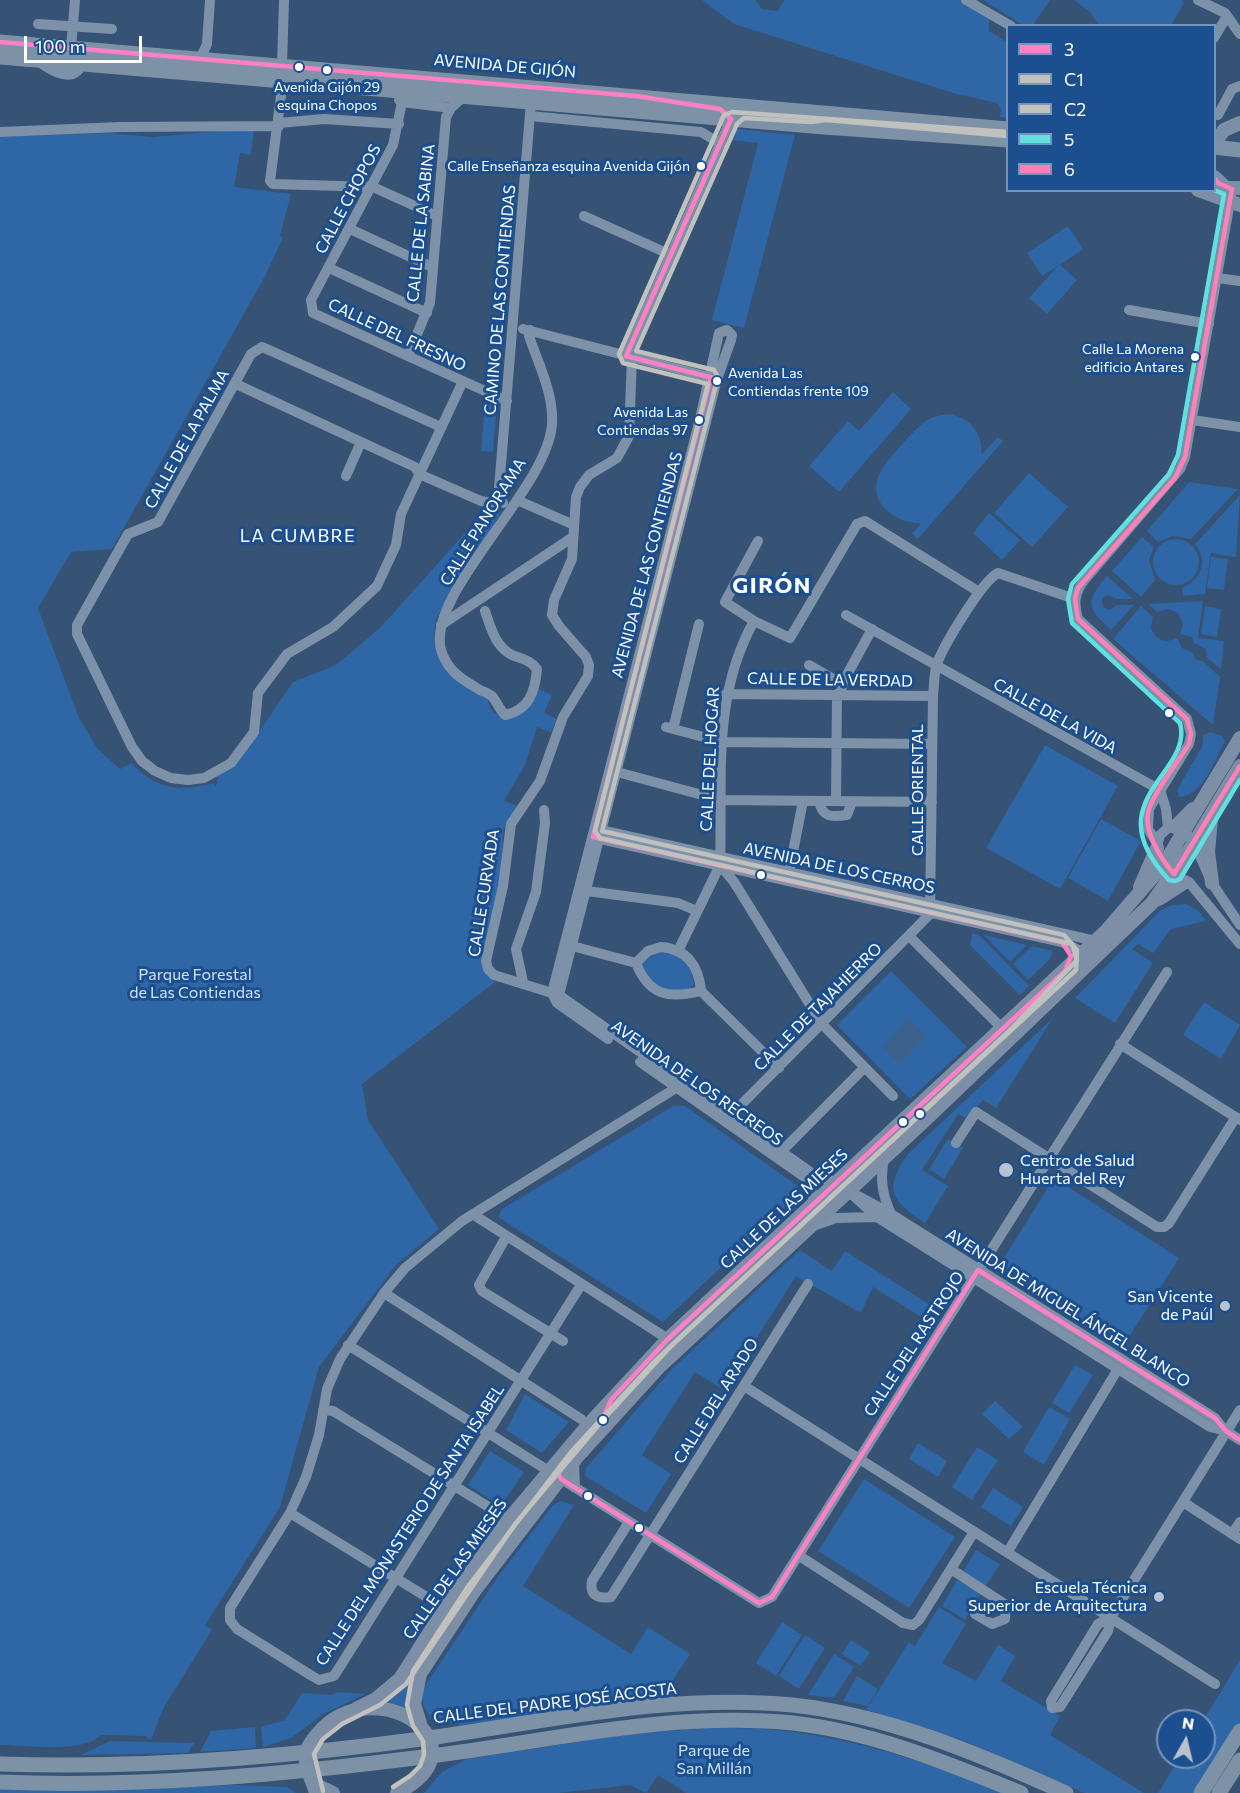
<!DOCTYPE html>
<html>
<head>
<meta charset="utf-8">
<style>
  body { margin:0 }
  #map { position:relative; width:1240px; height:1793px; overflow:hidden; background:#365274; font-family:Commissioner,sans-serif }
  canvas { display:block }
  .legend { position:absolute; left:1006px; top:24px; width:210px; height:168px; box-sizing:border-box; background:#1b4f8f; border:2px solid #7695bc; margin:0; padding:8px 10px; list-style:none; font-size:18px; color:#fff }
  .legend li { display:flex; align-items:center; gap:12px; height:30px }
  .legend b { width:30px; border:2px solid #7695bc }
  .north { position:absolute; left:1156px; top:1709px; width:60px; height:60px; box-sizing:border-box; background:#1b4f8f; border:2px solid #7695bc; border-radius:50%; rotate:8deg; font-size:16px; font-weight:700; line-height:24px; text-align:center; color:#fff }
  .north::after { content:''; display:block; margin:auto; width:21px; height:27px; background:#b9c2ce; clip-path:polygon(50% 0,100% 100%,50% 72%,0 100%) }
  .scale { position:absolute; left:24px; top:36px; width:118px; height:27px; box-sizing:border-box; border:3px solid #fff; border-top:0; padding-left:8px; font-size:18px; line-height:21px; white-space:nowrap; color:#fff; -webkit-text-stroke:4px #1b4f8f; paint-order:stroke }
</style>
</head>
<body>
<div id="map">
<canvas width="1240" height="1793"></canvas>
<ul class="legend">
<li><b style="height:8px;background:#ff80c5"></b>3</li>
<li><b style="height:8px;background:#c0c0be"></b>C1</li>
<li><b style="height:8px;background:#c1c1be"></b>C2</li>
<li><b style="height:8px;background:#61e0e0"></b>5</li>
<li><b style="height:8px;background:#ff80b7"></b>6</li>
</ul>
<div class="north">N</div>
<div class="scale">100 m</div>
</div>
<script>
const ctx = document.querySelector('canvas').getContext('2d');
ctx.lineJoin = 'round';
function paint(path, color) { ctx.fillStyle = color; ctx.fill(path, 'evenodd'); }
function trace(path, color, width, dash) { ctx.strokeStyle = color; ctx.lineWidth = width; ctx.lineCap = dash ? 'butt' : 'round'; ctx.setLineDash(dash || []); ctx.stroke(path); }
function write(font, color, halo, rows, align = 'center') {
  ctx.font = font + ' Commissioner,sans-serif'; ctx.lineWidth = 6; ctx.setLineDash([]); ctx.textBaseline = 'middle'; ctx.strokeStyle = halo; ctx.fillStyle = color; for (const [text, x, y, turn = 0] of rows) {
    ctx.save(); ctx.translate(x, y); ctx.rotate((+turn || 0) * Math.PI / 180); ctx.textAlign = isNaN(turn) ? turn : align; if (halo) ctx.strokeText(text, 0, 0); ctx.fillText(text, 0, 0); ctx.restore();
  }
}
const green = new Path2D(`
  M702,0h53l7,9 15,2 8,-11h175l29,15v16l18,11v76l-7,-1 1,-8 -4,-6 -44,-10 -219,-69z
  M983,0h67l-17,25h-10z
  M1074,0h108l2,3 -13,22 -72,1 -8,-13z
  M254,128l-3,27 -11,-2 -6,34 57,7 -11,42 3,2 -19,40 -152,271 -41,3 -33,56 41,110 18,30 23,21 11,-6c27,27 48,29 83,20l2,4 2,-13 23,-16 52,-76 43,-17 45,-38 108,-121 12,6 -65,107c-9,44 19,61 52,80 1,8 3,12 10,16 17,11 34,-12 40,-26l14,6 -8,18 13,6 -6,13 -14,-5 -12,38 -21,36 14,5 -15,25 -2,40 -17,100 11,11 -133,102 6,36 71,109 -43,36 -77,102 -39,140 -75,118 7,5 -48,77 -13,33 -6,-4 -44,-1c-19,19 -75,10 -101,10v-1608l109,-4 44,4z
  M739,129l56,6 -51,193 -32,-8 46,-177 -27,-3 5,-10z
  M1068,226l15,23 -23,16 17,15 -30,34 -18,-16 29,-32 -16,10 -15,-23z
  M893,392l18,17 -71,82h-2l-29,-25 39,-45 11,10z
  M485,403l12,1 -4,48 -12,-1z
  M950,414c22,6 31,17 32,40l16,-17 5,4 -85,98 -6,-5 9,-11c-25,1 -56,-21 -41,-50 6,-13 36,-45 47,-53 7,-4 15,-5 23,-6z
  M1029,473l39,34 -36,40 -38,-34z
  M1189,482l49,7 -47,50 -18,-3 -15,6 -11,-11z
  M1240,495l-4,62 -25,-4 -6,41 -22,2 -1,-8c19,-8 27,-27 13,-44z
  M989,513l31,27 -18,20 -29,-27z
  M1142,537l12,10 -5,13 6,20 -14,17 -29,-26z
  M1153 562a23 23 0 1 1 46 0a23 23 0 1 1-46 0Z
  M1211,557l17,2 -4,31 -17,-2z
  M1107,576l26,23h-16l-10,-4 -5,4 1,8 7,3 7,-5h17l-23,25c-25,-23 -26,-28 -4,-54z
  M1203,601l-5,37 26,3 -3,28 -14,-11 -1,-9 -12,-6 -2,-6 -12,-3 3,-10 -5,-11 -10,-4 -11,3 -8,-8z
  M1141,606l12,11 -2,11c5,12 14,16 26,10l5,10 11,5 3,7 7,1 17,16 -7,48 -100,-86z
  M1205,606l16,3 -4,28 -16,-3z
  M1210,732l12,4 3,5c-10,18 -22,56 -46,56l-2,-7 25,-43 1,-12z
  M1045,745l73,41 -58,103 -74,-41z
  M1101,819l40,22 -33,60 -40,-23z
  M1186,904l13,7 7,10 -35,8 -18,24 -15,-9 -6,5 21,14 -38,60 -40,-25 86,-88 11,-5z
  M972,933l7,2 50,51 -9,9 -50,-50z
  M984,935l43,10 -17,17z
  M1032,946l21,5 -3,8 -22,21 -15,-16z
  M654,951l18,1 17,11 5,22c-12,10 -36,5 -46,-7 -2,-3 -4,-10 -6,-14z
  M891,971l76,76 -57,52 -73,-74z
  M1204,1002l36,23 -19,34 -38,-24z
  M1053,1018l-57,90 -13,-8 -16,19 -9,-5 -36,56 26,16 -23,37c-34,-22 -42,-34 -17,-69z
  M673,1106h12l111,79 5,7 -138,130 -165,-105 4,-8z
  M948,1139l15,9 -19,31 -15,-10z
  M1054,1178l125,80 -57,90 -125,-79z
  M800,1250l32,21 13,-20 90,57 -7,13 -55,-34 -12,26 -65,-37 -72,114 -29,-18 -53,83 29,19 -25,39 -61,-37 1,-8 85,-98z
  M1075,1365l18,10 -24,38 -17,-10z
  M525,1394l44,28 -27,31 -36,-23z
  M995,1401l28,26 -14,12 -27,-25z
  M1049,1407l21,12 -26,46 -21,-13z
  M918,1443l29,18 -9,16 -29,-18z
  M977,1447l21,13 -26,40 -20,-13z
  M490,1451l34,21 -23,34 -33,-21z
  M864,1479l91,58 -46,71 -91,-57z
  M993,1488l30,19 -12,19 -30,-19z
  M560,1501l14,4 -51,81 108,68 17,-27 42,27 -28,43 -200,28 -31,-6 -8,-14 -1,-15 75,-112 56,-73z
  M976,1550l24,14 -14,22 -23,-14z
  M957,1580l24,13 -16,27 -23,-14z
  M939,1607l27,17 -24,39 34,18 22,-36 17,11 -14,25 59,35 -10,19 94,58h-60l-122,-53 -96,-30 43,-68 6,4z
  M782,1622l20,13 -26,41 -20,-13z
  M805,1635l20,13 -26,41 -20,-13z
  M851,1640l19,12 -9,14 -19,-12z
  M834,1654l20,13 -20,31 -26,-3z
  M1240,1660v64l-46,69h-36l22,-36h24l-1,-36z
  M412,1667l5,3 -8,16v24l-27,-8z
  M857,1676l21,13 -10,17 -25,-5z
  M338,1692l28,2 -43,20 -32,24 -28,9 -2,-20 24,-7 17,-27 29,2z
  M255,1727l1,21 -56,4 11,-21z
  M715,1728c26,0 52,0 78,4 73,10 142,33 210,61h-317l-28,-18 -12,18 -16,-8 -71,8h-135l18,-21 25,-13 161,-25z
  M110,1741l84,2 -6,10 -107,2z
  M234,1785l53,2 9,6h-296v-6l104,3z`);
const water = new Path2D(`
  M909,1019l17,17 -27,28 -17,-17z`);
const minor = new Path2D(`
  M966,0l45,26
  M1198,0l27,13 15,21
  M38,24l74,5
  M1214,38l13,-22
  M71,48l4,-48
  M200,59l7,-15 3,-44
  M38,61c12,9 35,24 44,3
  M282,66l2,-66
  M283,80l-13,101 3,3 100,3 64,29
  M399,100l3,2 49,6
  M402,102l-9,43 -82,155 2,13 194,88
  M1218,115l14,-26 8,-3
  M530,116l171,16 20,12
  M279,123l45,-4 75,5
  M0,132l120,-5 159,-1
  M584,216l87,39
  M350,229l82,38
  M329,268l98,45
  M1217,278l23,3
  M1129,310l80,14
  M523,329l194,50
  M408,356l22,-53 16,-186 5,-9 13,-12
  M626,356l105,-237
  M236,384l179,83 4,7 62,27 9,2 8,-3 5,3
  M1192,420l48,7
  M441,427l-172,-77 -7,-3 -11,7 -93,168 -30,12 -51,91v9l55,113 10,14 13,10 16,7 17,2 16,-2 27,-15 23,-31 4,-39 29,-39 46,-27 44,-41 19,-41 5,-31 62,-133
  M346,476l15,-34
  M498,500l33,-398
  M517,500l57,25
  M758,541l-33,61 29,19 36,17 67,-114 8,-3 114,71
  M485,611c6,17 10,35 27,44 10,4 18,5 25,14 -2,23 -8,41 -32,46 -6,-6 -8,-13 -13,-19 -3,-2 -9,-5 -12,-6 -17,-10 -31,-18 -38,-37 -21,-56 106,-163 110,-229 2,-30 -14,-61 -23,-88l1,-6
  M846,615l314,175 6,19 2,19
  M754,621c-43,77 -31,160 -34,244l14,17 88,142 71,72
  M441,625l132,-88
  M809,665l33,19
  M726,694l207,2
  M841,694l1,-10 30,-55
  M666,727l56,15 210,2
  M673,729l26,-105
  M617,772l104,28 211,2
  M819,801c3,17 13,16 28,14l5,-13
  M836,801l1,-107
  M596,829l500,112
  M596,838l466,104 23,11
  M1157,843l-9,-14 1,-20 40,-65 2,-10 -4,-15 -109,-100c-5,-17 -3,-28 8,-41l94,-109 5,-12 46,-261
  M1157,846l3,-11 8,-7 7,-1 10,5 9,11 18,40 28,42
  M789,872l14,-71
  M1189,882l51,62
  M587,891l91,12 19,8
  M909,936l94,93
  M572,946l64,17
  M661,947c26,2 38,19 40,44 -32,8 -52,5 -65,-28l12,-12z
  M678,951l42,-86
  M523,982l-7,-33 20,-57 9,-69 -1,-13
  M701,991l78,77
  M552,993l148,-574 19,-86 8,-3 5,5 -1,5 -14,39 -158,616 260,183 18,4
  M552,993l-58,-18 -6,-6 -2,-8 17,-75 8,-62 29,-43 23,-64 25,-41 1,-11 -3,-8 -27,-31 -7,-11 2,-15 18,-41 4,-62 4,-10 9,-12 28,-17 12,-22 3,-79
  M552,993l5,10 51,36
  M1120,1044l120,76
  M640,1062l170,119 4,22
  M725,1121l205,-207 3,-218c1,-9 1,-20 3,-29 5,-18 46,-86 62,-94l77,26
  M956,1143l20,-31 181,115h7l5,-4 67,-106
  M782,1151l82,-83
  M884,1158c-4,21 -2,36 7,56
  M848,1191l29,26 333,210 16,4 14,9
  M858,1196l33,18 324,204 10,13
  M474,1215l194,124
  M813,1226l23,-8 41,-1
  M506,1237l-27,48 3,6 81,50
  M581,1285l-247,391 -15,4 -7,-4 -75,-47 -7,-9v-12l60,-95 16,-36 13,-42 8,-46 13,-30 44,-66 21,-25 57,-47 222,-138
  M384,1293l197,126
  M348,1345l411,258 13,-6 395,-625
  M744,1386l471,298
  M323,1410l10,1 167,103
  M574,1462l1,26
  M1183,1502l57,37
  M290,1513l148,91
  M629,1522l-37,59c-3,15 7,18 19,16l197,-313
  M1232,1534l8,-12
  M1010,1548l108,-179
  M798,1555l105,68 10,2 6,-5 55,-88
  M951,1569l55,36 -1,14 -13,5 -17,-10
  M1111,1617l-13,7 -47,77 1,7 8,-1 48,-76 3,-14 129,-207`);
const major = new Path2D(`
  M1214,144l10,-14 16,-7
  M1214,177l12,11h14
  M1198,190l42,15
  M1211,819l-3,33 4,31
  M1175,827l18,-18
  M1140,887l17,-39
  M1159,899l26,-17
  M356,1709l20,-10 24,-20 45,-71 64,-89 80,-95 79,-85 438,-408 58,-67 76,-126
  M420,1723l-6,-19 6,-30 55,-84 102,-133 82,-90 266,-247 227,-217 42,-60 46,-77
  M314,1784l19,9
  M316,1793c-3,-12 -12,-26 -10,-40 2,-9 11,-19 18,-26 56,-53 164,19 73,66`);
const highway = new Path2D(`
  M0,42l1008,87
  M0,57l824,70 184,13
  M1214,147l26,3
  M0,1764c142,5 288,-7 429,-26 120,-17 241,-45 363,-33 96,10 187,49 274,88
  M0,1782c143,6 289,-8 431,-26 120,-15 239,-45 362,-33 80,9 154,40 228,70
  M1201,1793l39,-62
  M1219,1793l21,-33`);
const bus1 = new Path2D(`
  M0,42l636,54 84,13 11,10
  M626,356l91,23 -4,16
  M626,356l105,-237
  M711,377l-118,460 469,105 9,14 -6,15 -397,368 -57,61 -7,16 -44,50 -2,7 3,6 198,124
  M759,1603l13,-6 206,-327 237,148 11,13 14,9`);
const bus2 = new Path2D(`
  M323,1791l-9,-37 9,-15 19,-15 38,-19 26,-21 109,-160 87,-103 71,-77 403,-374 1,-20 -13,-15 -462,-104 116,-454 -4,-7 -78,-19 101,-227 7,-6 67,4 15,-2 181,16`);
const bus3 = new Path2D(`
  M393,1787l17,-11 10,-10 4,-11 -1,-14 -10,-15 -6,-21 6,-34 56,-86 102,-133 83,-90 354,-330 69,-72 -5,-16 -472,-106 -5,-7 113,-447 -85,-21 -4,-9 105,-239 8,-3 276,20`);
const bus4 = new Path2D(`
  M1214,190l10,4 -46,261 -9,19 -97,110 -4,15 4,24 108,100c14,51 -86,77 -11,157l6,1 5,-2 60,-99`);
const bus5 = new Path2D(`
  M1214,178l4,5 14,6 -47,268 -10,21 -97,110 -3,11 3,20 109,100 4,15 -2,10c-10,16 -35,48 -40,65 -7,21 12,50 25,65l66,-108`);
const markers = [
  [299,67,5,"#fff"],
  [327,70,5,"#fff"],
  [701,166,5,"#fff"],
  [1195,357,5,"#fff"],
  [717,381,5,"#fff"],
  [699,420,5,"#fff"],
  [1169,713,5,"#fff"],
  [761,875,5,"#fff"],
  [920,1114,5,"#fff"],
  [903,1122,5,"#fff"],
  [1006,1170,8,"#b9c2ce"],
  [1225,1306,6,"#b9c2ce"],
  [603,1420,5,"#fff"],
  [588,1496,5,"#fff"],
  [639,1528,5,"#fff"],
  [1159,1597,6,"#b9c2ce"]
];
const busNames = [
  ["Avenida Gijón 29",327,87,"center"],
  ["esquina Chopos",327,105,"center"],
  ["Calle Enseñanza esquina Avenida Gijón",690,166],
  ["Calle La Morena",1184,349],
  ["edificio Antares",1184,367],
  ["Avenida Las",728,373,"left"],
  ["Contiendas frente 109",728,391,"left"],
  ["Avenida Las",688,412],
  ["Contiendas 97",688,430]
];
const streetNames = [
  ["AVENIDA DE GIJÓN",505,66,5],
  ["CALLE CHOPOS",348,199,-62],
  ["CALLE DE LA SABINA",421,223,-84],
  ["CAMINO DE LAS CONTIENDAS",500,300,-85],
  ["CALLE DEL FRESNO",397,335,25],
  ["CALLE DE LA PALMA",187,439,-61],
  ["CALLE PANORAMA",483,522,-58],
  ["AVENIDA DE LAS CONTIENDAS",647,565,-75],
  ["CALLE DE LA VERDAD",830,680,1],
  ["CALLE DE LA VIDA",1055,716,29],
  ["CALLE DEL HOGAR",710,759,-87],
  ["CALLE ORIENTAL",918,790,-90],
  ["AVENIDA DE LOS CERROS",839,868,12],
  ["CALLE CURVADA",484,893,-81],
  ["CALLE DE TAJAHIERRO",818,1007,-45],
  ["AVENIDA DE LOS RECREOS",697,1083,35],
  ["CALLE DE LAS MIESES",784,1209,-43],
  ["AVENIDA DE MIGUEL ÁNGEL BLANCO",1068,1308,32],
  ["CALLE DEL RASTROJO",914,1344,-57],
  ["CALLE DEL ARADO",716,1401,-58],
  ["CALLE DEL MONASTERIO DE SANTA ISABEL",410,1525,-57],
  ["CALLE DE LAS MIESES",455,1569,-55],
  ["CALLE DEL PADRE JOSÉ ACOSTA",555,1703,-7]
];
const parkNames = [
  ["Parque Forestal",195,975],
  ["de Las Contiendas",195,993],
  ["Parque de",714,1751],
  ["San Millán",714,1769]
];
const poiNames = [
  ["Centro de Salud",1020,1161,"left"],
  ["Huerta del Rey",1020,1179,"left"],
  ["San Vicente",1213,1297],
  ["de Paúl",1213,1315],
  ["Escuela Técnica",1147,1588],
  ["Superior de Arquitectura",1147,1606]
];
const neighbourhoodNames = [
  ["LA CUMBRE",298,536]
];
const districtNames = [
  ["GIRÓN",772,586]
];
paint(green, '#2f66a5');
paint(water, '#3b618d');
trace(minor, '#7d92a8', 10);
trace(major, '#7d8ea7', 14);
trace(highway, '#7e92a7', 15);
trace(bus1, '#ff80c5', 4.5);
trace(bus2, '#c0c0be', 4.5);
trace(bus3, '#c1c1be', 4.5);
trace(bus4, '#61e0e0', 4.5);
trace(bus5, '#ff80b7', 4.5);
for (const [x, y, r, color] of markers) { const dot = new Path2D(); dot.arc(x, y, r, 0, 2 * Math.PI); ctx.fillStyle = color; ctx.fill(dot); trace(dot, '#1b4f8f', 2); }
write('14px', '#fff', '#1b4f8f', busNames, 'right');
write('16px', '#fff', '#1b4f8f', streetNames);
write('16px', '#cfe3fa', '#1b4f8f', parkNames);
write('16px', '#fff', '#1b4f8f', poiNames, 'right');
ctx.letterSpacing = '1.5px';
write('18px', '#fff', '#1b4f8f', neighbourhoodNames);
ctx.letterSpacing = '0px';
ctx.letterSpacing = '1.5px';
write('bold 22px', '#fff', '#1b4f8f', districtNames);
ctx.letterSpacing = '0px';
</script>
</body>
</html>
